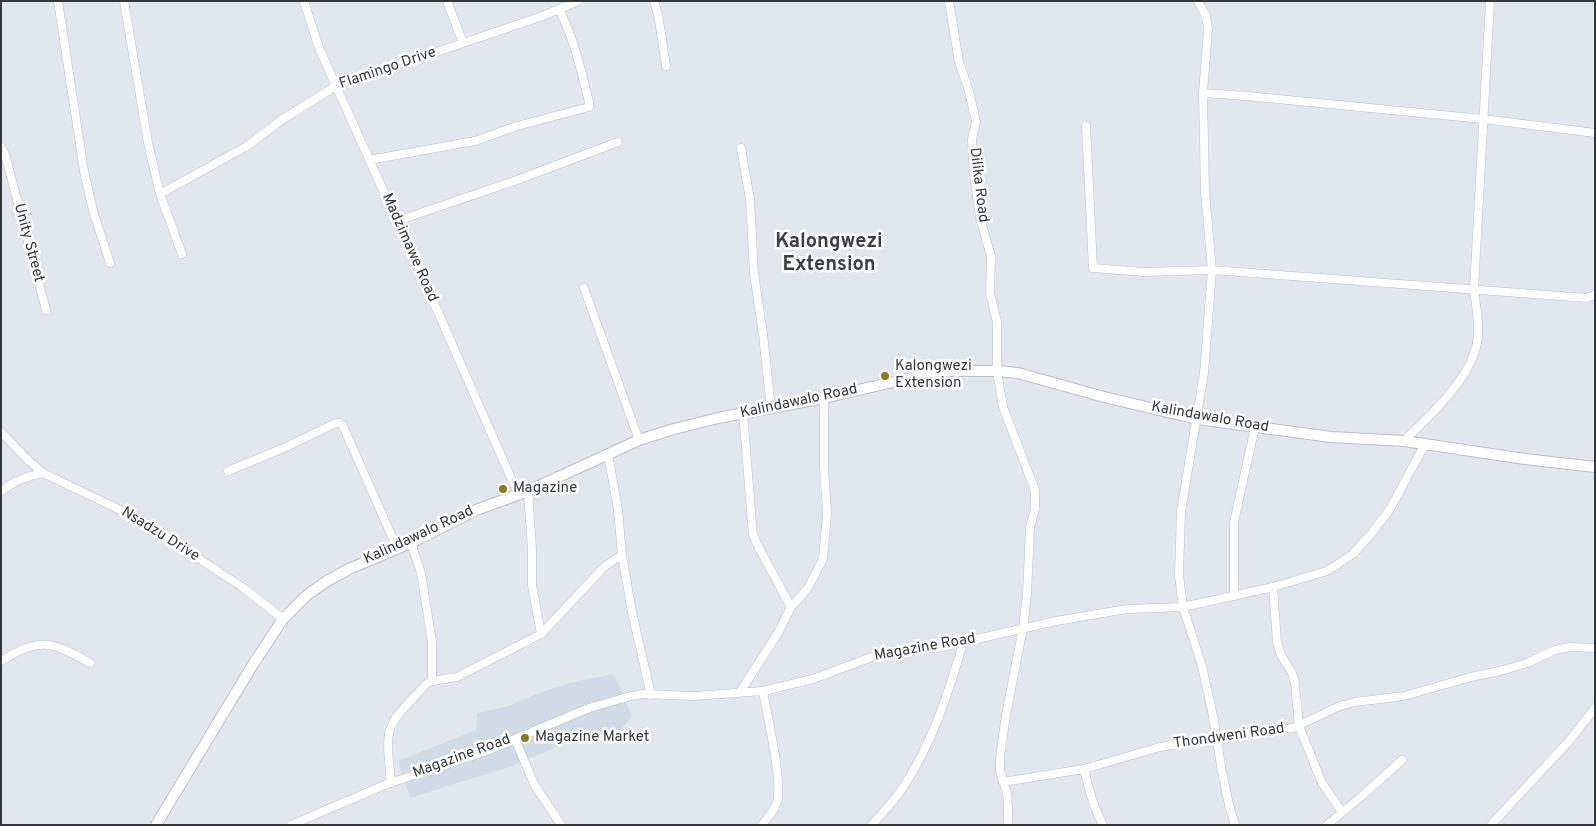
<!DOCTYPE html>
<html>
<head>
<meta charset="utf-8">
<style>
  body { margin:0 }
  #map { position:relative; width:1596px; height:826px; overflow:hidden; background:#e2e7ee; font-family:Overpass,sans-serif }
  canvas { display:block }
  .frame { position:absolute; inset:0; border:2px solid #35383a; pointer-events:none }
</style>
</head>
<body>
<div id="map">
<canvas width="1596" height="826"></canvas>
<div class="frame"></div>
</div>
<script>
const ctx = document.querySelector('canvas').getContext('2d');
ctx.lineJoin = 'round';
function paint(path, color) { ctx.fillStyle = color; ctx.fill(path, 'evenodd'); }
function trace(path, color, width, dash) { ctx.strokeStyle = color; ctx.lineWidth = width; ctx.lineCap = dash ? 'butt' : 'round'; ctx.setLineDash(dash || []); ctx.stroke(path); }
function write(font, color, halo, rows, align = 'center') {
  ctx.font = font + ' Overpass,sans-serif'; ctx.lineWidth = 5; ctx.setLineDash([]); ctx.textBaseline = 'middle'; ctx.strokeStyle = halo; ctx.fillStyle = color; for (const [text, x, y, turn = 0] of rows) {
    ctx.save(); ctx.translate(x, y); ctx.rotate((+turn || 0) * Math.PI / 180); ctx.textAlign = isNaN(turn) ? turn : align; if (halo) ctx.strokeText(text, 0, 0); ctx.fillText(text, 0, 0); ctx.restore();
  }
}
const built = new Path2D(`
  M614,674l18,42 -13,16 -53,11 -57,24 -99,31 -12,-37 78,-31 1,-17 31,-7 28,-12 33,-11z`);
const minor = new Path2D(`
  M58,1l26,170 9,40 17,52
  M124,1l24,142 12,51 22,60
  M304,1l15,47 122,271 77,175
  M447,1l16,42
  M654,1l4,13 8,52
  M949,1l10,61 9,26 8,33 -4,18 2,36 6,43 11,38 -1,37 7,29v49l6,36 32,83v19l-5,19 -3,66 -4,34 -17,87 -6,42v14l7,22 1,13v19
  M1198,1l8,15 2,13 -5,64 2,99 7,78 -8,103 -23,139 -2,63 4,32 19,59 11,50 9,56 7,33 6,20
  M1203,93l44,3 236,23 112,14
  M1086,126l7,142 51,4 68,-2 375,28 7,-3
  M1,147l4,7 41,156
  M741,148l9,51 4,75 9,60 8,74
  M369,160l106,-19 42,-15 72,-19v-5c-8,-32 -15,-63 -30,-93
  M160,194l87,-48 36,-27 53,-33 204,-69 38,-16
  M397,221l120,-41 101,-38
  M584,288l55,152
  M743,413l10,122 6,13 32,59
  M1,432l28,29 14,12 96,46 106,70 38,30
  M1404,441c26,-26 66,-61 73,-98 3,-17 -1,-37 -3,-54l16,-288
  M608,454l10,56 4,45 10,57 19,83
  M228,471l58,-24 50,-24h4l3,3 54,122
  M1,491c13,-10 26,-15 42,-18
  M528,491l4,58v36l9,49
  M411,543l10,30 11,69v39
  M1273,587l4,55 4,13 11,18 3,10 4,43 23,57 20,29
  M1234,596v-74l21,-95
  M1,661c40,-24 49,-20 89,2
  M740,692l38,-59 13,-26 17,-19 15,-29 4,-45 -3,-47v-69
  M515,739l19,45 27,41
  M1084,769c5,20 9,38 19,56
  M1003,782l81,-13 76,-22 89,-14 44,-5 47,-22 15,-4 49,-6 67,-19 33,-7 23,-7 28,-13 15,-3 25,1
  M391,783c-1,-16 -6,-42 0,-56 5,-14 25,-31 35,-43l6,-3 25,-4 84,-43 64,-68 17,-11
  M291,825l96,-41 97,-32 105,-44 42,-12 12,-2 51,2 69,-5 50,-12 72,-27 52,-4 119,-27 71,-12 56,-2 90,-20 54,-16 26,-17 18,-20 19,-25 35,-65
  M762,825c5,-7 13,-15 15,-23 6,-19 -10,-88 -14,-111
  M872,825c11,-13 23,-25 32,-39 28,-43 45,-94 59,-143
  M1327,825l36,-30 39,-35
  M1491,825l78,-84 26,-33`);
const tertiary = new Path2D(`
  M156,825l96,-159 31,-47 24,-24 20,-14 24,-13 60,-25 65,-33 52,-19 111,-51 35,-11 44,-11 106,-20 117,-27h56l21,2 86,24 93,22 134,18 73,4 121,18 70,8`);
const markers = [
  [885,376,5,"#887c22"],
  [503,489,5,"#887c22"],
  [525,738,5,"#887c22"]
];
const streetNames = [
  ["Flamingo Drive",388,69,-19],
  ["Dilika Road",978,185,83],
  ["Unity Street",28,243,75],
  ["Madzimawe Road",409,248,66],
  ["Kalindawalo Road",799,402,-12],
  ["Kalindawalo Road",1210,418,10],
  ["Nsadzu Drive",160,535,32],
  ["Kalindawalo Road",419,536,-25],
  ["Magazine Road",925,648,-10],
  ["Thondweni Road",1229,737,-8],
  ["Magazine Road",462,757,-20]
];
const poiNames = [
  ["Kalongwezi",895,367],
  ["Extension",895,384],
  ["Magazine",513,489],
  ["Magazine Market",535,738]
];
const districtNames = [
  ["Kalongwezi",829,243],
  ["Extension",829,266]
];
paint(built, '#d1dbe8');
trace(minor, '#bac0c6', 9);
trace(tertiary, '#bac0c6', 12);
trace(minor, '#fff', 8);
trace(tertiary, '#fff', 10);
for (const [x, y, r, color] of markers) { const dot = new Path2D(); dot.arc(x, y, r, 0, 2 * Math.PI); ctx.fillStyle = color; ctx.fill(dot); trace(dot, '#fff', 2); }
write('15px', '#35383a', '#fff', streetNames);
write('15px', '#35383a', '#fff', poiNames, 'left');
write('bold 20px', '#3b4045', '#fff', districtNames);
</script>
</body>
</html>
